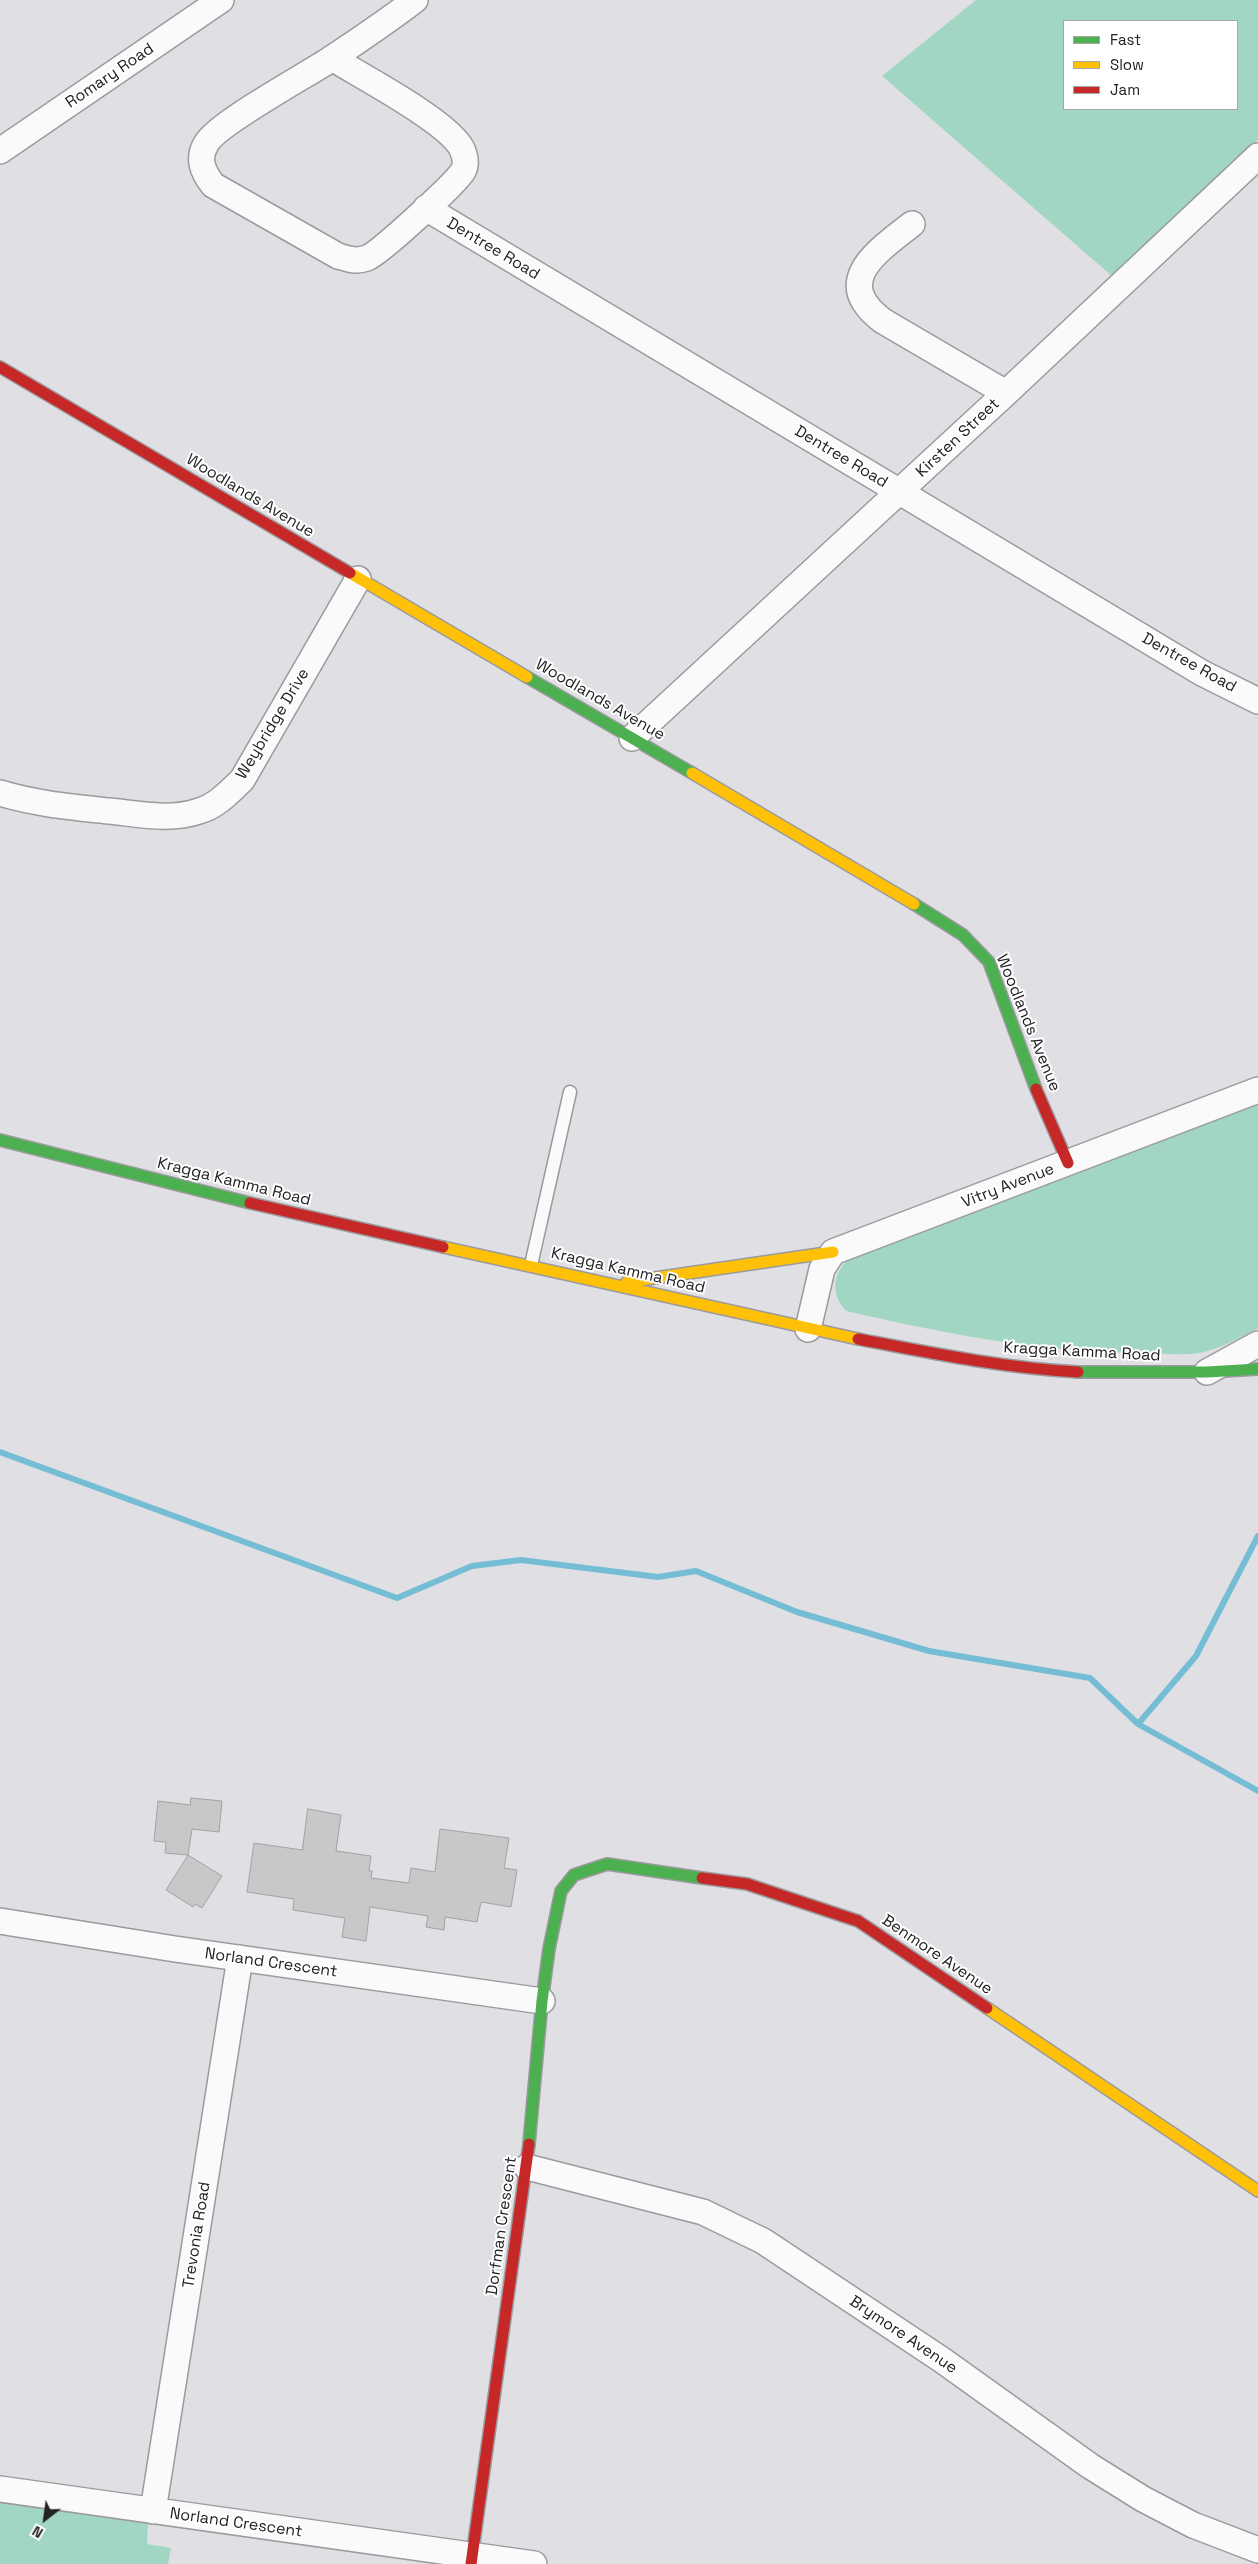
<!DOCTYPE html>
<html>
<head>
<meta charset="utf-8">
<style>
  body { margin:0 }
  #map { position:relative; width:1258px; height:2564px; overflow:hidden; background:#dfdfe4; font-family:"Space Grotesk",sans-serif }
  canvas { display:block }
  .legend { position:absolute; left:1063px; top:20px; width:175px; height:90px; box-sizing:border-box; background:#fff; border:1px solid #a7a7a7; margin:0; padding:6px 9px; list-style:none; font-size:15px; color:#222224 }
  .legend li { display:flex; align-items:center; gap:10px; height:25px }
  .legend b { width:25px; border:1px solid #a7a7a7 }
  .north { position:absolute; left:20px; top:2494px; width:50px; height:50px; -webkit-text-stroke:4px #fff; paint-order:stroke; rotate:210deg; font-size:14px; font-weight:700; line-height:20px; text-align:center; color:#222224 }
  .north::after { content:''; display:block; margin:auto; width:18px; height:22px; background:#222224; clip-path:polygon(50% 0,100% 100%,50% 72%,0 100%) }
</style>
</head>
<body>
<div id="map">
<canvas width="1258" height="2564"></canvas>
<ul class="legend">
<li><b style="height:6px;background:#4caf50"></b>Fast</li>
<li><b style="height:6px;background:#ffc107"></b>Slow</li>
<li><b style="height:6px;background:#c62828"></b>Jam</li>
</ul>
<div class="north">N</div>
</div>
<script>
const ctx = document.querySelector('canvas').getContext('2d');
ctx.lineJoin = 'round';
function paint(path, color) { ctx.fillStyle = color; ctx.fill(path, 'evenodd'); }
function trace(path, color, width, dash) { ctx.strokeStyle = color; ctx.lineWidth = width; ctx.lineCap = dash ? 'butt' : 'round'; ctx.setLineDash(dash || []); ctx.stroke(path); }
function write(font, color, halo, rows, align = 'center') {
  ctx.font = font + ' "Space Grotesk",sans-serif'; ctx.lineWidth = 4; ctx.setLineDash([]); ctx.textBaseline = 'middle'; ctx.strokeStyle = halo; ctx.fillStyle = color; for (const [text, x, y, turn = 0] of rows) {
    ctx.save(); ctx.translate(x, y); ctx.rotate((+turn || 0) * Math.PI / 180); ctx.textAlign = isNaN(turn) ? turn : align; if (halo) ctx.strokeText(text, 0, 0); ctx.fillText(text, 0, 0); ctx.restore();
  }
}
const green = new Path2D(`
  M976,0h282v140l-145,137 -231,-201zM1064,21h173v88h-173z
  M1258,1103v225c-17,9 -40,22 -59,25 -20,3 -42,0 -61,0 -101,-1 -195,-20 -292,-42 -15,-17 -14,-35 1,-51z
  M0,2501l148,21 -1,22 24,4 -3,16h-168z`);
const stream = new Path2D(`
  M0,1452l397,146 75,-32 49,-6 137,17 38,-6 101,41 132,39 161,27 48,46 120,67
  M1138,1724l58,-68 62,-120`);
const building = new Path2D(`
  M191,1798l31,3 -3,31 -27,-3 -4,26 34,21 -20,32 -7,-4 -2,3 -27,-17 22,-35 -23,-2 1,-11 -12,-1 4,-40 32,4z
  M308,1809l33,6 -5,36 35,5 -2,15h3l-1,7 38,5 2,-15 24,4 5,-43 69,9 -5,30 13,2 -6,37 -30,-5 -4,20 -32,-5 -1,13 -18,-3 2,-11 -58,-9 -4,34 -24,-4 3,-19 -52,-8 1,-11 -47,-7 7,-49 48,7z`);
const lane = new Path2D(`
  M531,1265l39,-173`);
const street = new Path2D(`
  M332,58c29,18 117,64 130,91 3,7 5,15 1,22 -7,12 -83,82 -96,87 -11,4 -19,1 -29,-2l-125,-71c-10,-13 -16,-26 -7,-41 10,-20 101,-69 125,-85 28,-19 57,-38 84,-59
  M0,151l221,-151
  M426,208l776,465 56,28
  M912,224c-34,27 -82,57 -29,97l123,72
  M632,738l374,-345 252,-237
  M0,793c36,11 72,14 109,18 30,3 61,10 90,0 18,-5 30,-19 43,-31l116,-201
  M808,1329l14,-60 11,-17 425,-162
  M1207,1372l51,-28
  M0,1921l175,28 367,52
  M527,2167l176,45 60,29 179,119 148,106 53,33 50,26 65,25
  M0,2489l534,75
  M153,2511l87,-553`);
const fast = new Path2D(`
  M527,677l165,96
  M914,904l49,31 26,27 47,127
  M0,1140l250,63
  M1078,1372h129l51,-3
  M529,2144l13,-143 7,-52 12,-58 13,-16 33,-11 95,14`);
const slow = new Path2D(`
  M350,573l177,104
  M692,773l222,131
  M443,1247l415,92
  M627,1282l206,-30
  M987,2008l271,183`);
const jam = new Path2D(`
  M0,367l350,206
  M1036,1089l32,74
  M250,1203l193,44
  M858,1339c73,14 145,29 220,33
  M702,1878l45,6 111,37 129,87
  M471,2564l58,-420`);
const streetNames = [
  ["Romary Road",110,76,-34],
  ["Dentree Road",493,249,31],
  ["Kirsten Street",958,438,-43],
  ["Dentree Road",841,457,31],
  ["Woodlands Avenue",250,496,31],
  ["Dentree Road",1189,663,29],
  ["Woodlands Avenue",600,700,30],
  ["Weybridge Drive",273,724,-59],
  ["Woodlands Avenue",1028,1023,68],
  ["Kragga Kamma Road",234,1182,14],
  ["Vitry Avenue",1008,1186,-21],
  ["Kragga Kamma Road",628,1271,13],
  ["Kragga Kamma Road",1082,1352,3],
  ["Benmore Avenue",937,1955,34],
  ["Norland Crescent",271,1963,8],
  ["Dorfman Crescent",502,2226,-82],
  ["Trevonia Road",197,2235,-81],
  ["Brymore Avenue",903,2335,34],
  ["Norland Crescent",236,2523,8]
];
paint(green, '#a1d7c2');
trace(stream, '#75bdd4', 6);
paint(building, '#c9c8c9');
trace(building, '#a2a1a3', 1);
trace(lane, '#9b9b9e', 15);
trace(street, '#9b9b9e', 28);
trace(fast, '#9b9b9e', 14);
trace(slow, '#9b9b9e', 14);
trace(jam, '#9b9b9e', 14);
trace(lane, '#fafafb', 12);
trace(street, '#fafafb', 25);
trace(fast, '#4caf50', 11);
trace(slow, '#ffc107', 11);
trace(jam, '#c62828', 11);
write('16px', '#222224', '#fff', streetNames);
</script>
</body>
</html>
